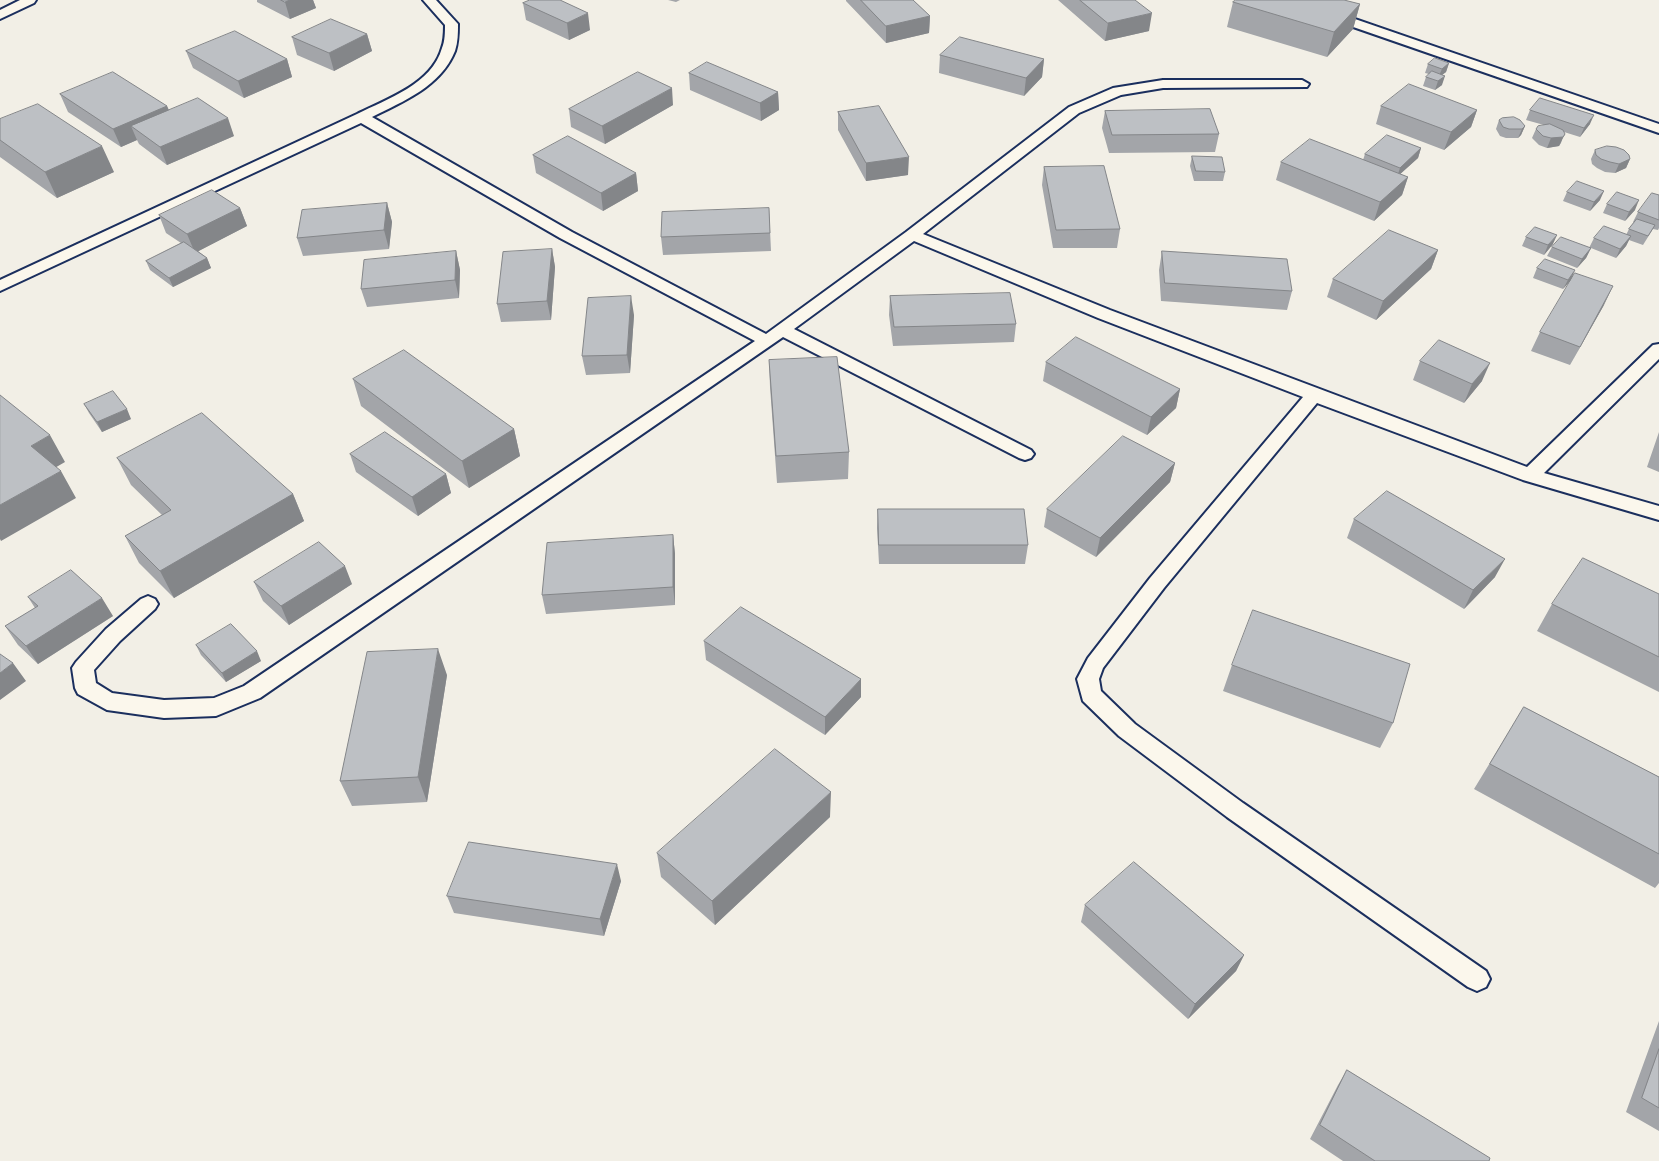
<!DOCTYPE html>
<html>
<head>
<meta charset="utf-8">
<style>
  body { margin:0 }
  canvas { display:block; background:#f2efe6 }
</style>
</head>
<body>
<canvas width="1659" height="1161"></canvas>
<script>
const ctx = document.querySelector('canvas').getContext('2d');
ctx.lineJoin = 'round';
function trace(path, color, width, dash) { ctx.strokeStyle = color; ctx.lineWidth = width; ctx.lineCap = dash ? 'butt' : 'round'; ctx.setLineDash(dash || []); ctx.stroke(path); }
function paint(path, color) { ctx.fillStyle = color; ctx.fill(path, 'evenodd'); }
const service = new Path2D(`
  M20,0h16l-2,3 -34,16v-9z
  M423,0h13l22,24c0,9 0,18 -3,27 -14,35 -51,50 -83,66l200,115 194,102 140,-102 163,-125 44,-19 50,-8h139l7,4 -2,3 -144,1 -42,7 -42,18 -156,121 187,76 417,157 126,-122 6,-1v15l-115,114 115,33v14l-136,-40 -206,-77 -153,185 -61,80 -4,11 2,12 34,33 108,79 243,168 4,8 -4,8 -9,4 -9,-4 -241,-170 -108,-81 -36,-35 -6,-22 11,-21 62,-80 153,-181 -205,-79 -184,-77 -120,88 237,121 3,4 -3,4 -6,2 -6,-2 -236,-121 -523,361 -44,18 -52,2 -57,-8 -29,-16 -3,-6 -3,-20 4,-6 30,-33 35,-30 7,-3 7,3 3,5 -3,5 -35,32 -26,29 2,13 16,10 52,7 50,-2 30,-12 511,-345 -195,-103 -199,-115 -361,168v-11l357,-166c30,-15 75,-30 85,-66 3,-7 3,-16 3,-23z
  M1282,0h18l359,124v9l-375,-130z`);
const wall = new Path2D(`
  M257,0h56l3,8 -26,11 -33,-17z
  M668,0h12l-4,2z
  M846,0h67l17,16 -1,17 -43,10 -40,-42z
  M1058,0h77l14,31 -44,10z
  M1233,2l127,2 -7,25 -26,28 -100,-30z
  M523,3l67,27 -21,10 -43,-20z
  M367,34l5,17 -38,20 -37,-16 -5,-18z
  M186,51l101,8 5,18 -48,21 -51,-30z
  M940,55l104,4 -2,18 -18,19 -85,-23z
  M1449,63l-3,9 -4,3v10l-7,5 -12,-4 3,-9 3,-3 -4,-1 3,-9z
  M689,73l89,19 1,18 -18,11 -71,-31z
  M60,94l107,12 2,4 65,26 -67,29 -28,-21 -2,-4 -16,7 -53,-35z
  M673,105l-68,39 -34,-17 -2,-18z
  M1381,106l96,4 -6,17 -27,23 -68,-26z
  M1530,110l60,14 -10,13 -16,-5 -3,11 -2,3 -12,2 -8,-3 -7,-7 4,-9 8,-4 -18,-5z
  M1105,111l114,23 -4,18 -106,1 -7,-25z
  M838,112l70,63 -42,6 -28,-51z
  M0,119l114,53 -57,26 -57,-41z
  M1499,120l26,6 -4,9 -3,3h-12l-6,-2 -4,-7z
  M1421,148l-3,10 -18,16 8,3 -6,18 -28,26 -98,-41 5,-18 82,-2 2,-6z
  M1595,150l35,9 -4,9 -11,5 -10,-1 -8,-4 -5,-4 -1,-5z
  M533,155l103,18 2,18 -35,20 -67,-38z
  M1192,156l33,16 -2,9h-29l-4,-15z
  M1044,167l76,62 -3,19h-64l-11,-63z
  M1567,192l33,8 -10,11 -27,-10z
  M1659,195v33l-1,2 -5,-1 -10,16 -14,-5 -3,6 -10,12 -25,-10 -5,10 -9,10 -30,-12 5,-9 37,1 5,-10 32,-3 3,-6 5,-7h-1l5,-10z
  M387,203l5,19 -3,27 -86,7 -6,-18z
  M1607,204l28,6 -10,11 -22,-8z
  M240,208l7,18 -49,25 9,7 4,10 -38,19 -23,-17 -4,-9 35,-18 -15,-10 -7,-18z
  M769,208l2,43 -108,4 -2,-18z
  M1526,237l27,7 -9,11 -22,-9z
  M552,249l3,18 -4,53 -50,2 -4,-18z
  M1438,250l-7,19 -55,51 -49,-23 6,-18z
  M456,251l4,19 -1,28 -92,9 -6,-18z
  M1162,251l130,40 -5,19 -126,-9 -2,-31z
  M1537,268l34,12 -8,9 -30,-11z
  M890,296l126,28 -2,18 -121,4 -4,-31z
  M1604,305l-34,60 -39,-14 9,-19z
  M634,315l-4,58 -44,2 -4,-19z
  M769,360l80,92 -1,27 -71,4 -7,-96z
  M1420,361l62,20 -18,22 -51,-23z
  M1046,362l134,27 -4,19 -29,27 -104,-54z
  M353,379l161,50 6,27 -51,32 -108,-82z
  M84,404l47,15 -29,13 -13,-19z
  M1659,432v40l-12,-5z
  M350,454l96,20 5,19 -33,23 -62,-44z
  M117,458l176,36 11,27 -130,77 -35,-35 -14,-27 37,-21 -31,-30z
  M1175,463l-5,19 -74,75 -52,-30 3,-18z
  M878,509l150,36 -3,19h-146l-2,-36z
  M1354,519l141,58 -31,32 -117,-71z
  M673,535l2,19v51l-129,9 -4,-19z
  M254,582l98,2 -63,41 -26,-24z
  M1659,594v98l-122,-61 15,-27z
  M28,597l85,19 -75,48 -20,-19 -13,-19 30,-18z
  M704,641l157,56 -36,38 -119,-75z
  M196,645l65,16 -35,21 -25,-27z
  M1232,665l161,58 -13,25 -157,-57z
  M447,675l-20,127 -75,4 -12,-25z
  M1524,707l135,70v106l-4,5 -181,-99z
  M830,817l-115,108 -54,-48 -4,-24z
  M621,881l-17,55 -150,-23 -7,-17z
  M1085,905l159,50 -8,16 -48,48 -107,-97z
  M1659,1021v110l-33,-19z
  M1347,1070l142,91h-146l-33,-22 28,-54z`);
const shadedWall = new Path2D(`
  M290,0h23l3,8 -26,11 -5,-17z
  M1360,4l-7,25 -26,28 7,-25z
  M588,13l2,17 -21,10 -2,-17z
  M1152,13l-3,18 -44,10 3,-18z
  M930,16l-1,17 -43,10v-17z
  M367,34l5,17 -38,20 -5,-18z
  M287,59l5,18 -48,21 -6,-17z
  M1044,59l-2,18 -18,19 2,-18z
  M1449,63l-3,9 -8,6 4,-9z
  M1445,76l-3,9 -7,5 3,-9z
  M672,88l1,17 -68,39 -3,-18z
  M778,92l1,18 -18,11 -1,-18z
  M167,106l7,18 -43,2 6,14 -16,7 -8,-18z
  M1477,110l-6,17 -27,23 7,-18z
  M1594,115l-4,9 -10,13 4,-9z
  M228,118l6,18 -67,29 -7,-18z
  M1525,126l-4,9 -3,3 4,-9z
  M1565,134l-6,12 -12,2 4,-10z
  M102,146l12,26 -57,26 -12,-26z
  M1421,148l-3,10 -21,19 3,-9z
  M909,157l-1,18 -42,6v-18z
  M1630,159l-4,9 -11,5 4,-9z
  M636,173l2,18 -35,20 -2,-18z
  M1408,177l-6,18 -28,26 6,-19z
  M1604,191l-4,9 -10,11 4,-9z
  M1639,200l-4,10 -10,11 4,-9z
  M387,203l5,19 -3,27 -5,-19z
  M240,208l7,18 -52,27 -8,-19z
  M1557,235l-4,9 -9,11 4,-10z
  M1631,236l-5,10 -10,12 4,-9z
  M1591,248l-5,10 -9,10 5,-9z
  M552,249l3,18 -4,53 -4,-19z
  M1438,250l-7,19 -55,51 7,-19z
  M456,251l4,19 -1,28 -4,-18z
  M207,258l4,10 -38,19 -4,-9z
  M1575,270l-4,10 -8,9 5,-9z
  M1613,286l-9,19 -34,60 10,-18z
  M631,296l3,19 -4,58 -3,-18z
  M1490,363l-8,18 -18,22 8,-19z
  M1180,389l-4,19 -29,27 4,-18z
  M127,409l4,10 -29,13 -5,-10z
  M514,429l6,27 -51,32 -7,-27z
  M50,435l15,27 -19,11 -15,-27z
  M1175,463l-5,19 -74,75 4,-19z
  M61,471l15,27 -75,43 -1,-2v-34z
  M446,474l5,19 -33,23 -6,-19z
  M293,494l11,27 -130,77 -14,-27z
  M673,535l2,19v51l-2,-18z
  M1505,559l-10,18 -31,32 9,-19z
  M345,566l7,18 -63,41 -8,-19z
  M102,598l11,18 -75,48 -12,-18z
  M438,649l9,26 -20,127 -9,-25z
  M257,651l4,10 -35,21 -4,-9z
  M13,663l13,18 -26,19v-27z
  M861,679v18l-36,38v-18z
  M831,792l-1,25 -115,108 -3,-24z
  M617,864l4,17 -17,55 -4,-17z
  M1244,955l-8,16 -48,48 7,-15z`);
const building = new Path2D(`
  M281,0h9l-5,2z
  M530,0h30l28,13 -21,10 -44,-20z
  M861,0h52l17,16 -44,10z
  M1080,0h55l17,13 -44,10z
  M1236,0h108l16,4 -26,28 -101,-30z
  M331,19l36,15 -38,19 -37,-16z
  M235,31l52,28 -49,22 -52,-30z
  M960,37l84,22 -18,19 -86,-23z
  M1435,58l14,5 -7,6 -14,-5z
  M707,62l71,30 -18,11 -71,-30z
  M1432,71l13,5 -7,5 -12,-4z
  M113,72l54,34 -54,23 -53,-35z
  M638,72l34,16 -70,38 -33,-17z
  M1409,84l68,26 -26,22 -70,-26z
  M198,98l30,20 -68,29 -29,-21z
  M1540,98l54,17 -10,13 -54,-18z
  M38,104l64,42 -57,26 -45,-32v-21z
  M879,106l30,51 -43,6 -28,-51z
  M1210,109l9,25 -107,1 -7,-24z
  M1514,117l6,3 5,6 -3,3h-13l-6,-2 -4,-7 3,-2z
  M1550,124l13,6 2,4 -2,3 -12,1 -8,-2 -7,-7 2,-3z
  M1387,135l34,13 -21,20 -35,-14z
  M568,136l68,37 -35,20 -68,-38z
  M1310,139l98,38 -28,25 -99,-40z
  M1607,146l9,1 8,3 5,5 1,4 -11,5 -9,-2 -9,-3 -5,-4 -1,-5z
  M1192,156l30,1 3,15 -29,-1z
  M1104,166l16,63 -64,1 -12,-63z
  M1577,181l27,10 -10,11 -27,-10z
  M212,190l28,18 -53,26 -28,-19z
  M1617,192l22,8 -10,12 -22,-8z
  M1652,193l7,2v25l-21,-8z
  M387,203l-3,27 -87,8 5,-28z
  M769,208l1,25 -109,4 1,-25z
  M1637,219l18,6 -7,11 -19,-7z
  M1604,226l27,10 -11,13 -26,-11z
  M1535,227l22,8 -9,10 -22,-8z
  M1389,230l49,20 -55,51 -50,-22z
  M1561,237l30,11 -9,11 -30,-12z
  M184,242l23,16 -38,20 -23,-17z
  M552,249l-5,52 -50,3 6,-52z
  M456,251l-1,29 -94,9 3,-29z
  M1162,251l125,8 5,32 -127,-8z
  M1545,259l30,11 -7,10 -31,-12z
  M1575,273l38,13 -33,61 -40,-15z
  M1010,293l6,31 -122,3 -4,-31z
  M631,296l-4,59 -45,1 6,-58z
  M1076,337l104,52 -29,28 -105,-55z
  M1439,340l51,23 -18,21 -52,-23z
  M404,350l110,79 -52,32 -109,-82z
  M837,357l12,95 -73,4 -7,-96z
  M113,391l14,18 -30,13 -13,-18z
  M0,395l50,40 -19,11 30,25 -61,34z
  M202,413l91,81 -133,77 -35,-35 46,-26 -54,-52z
  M385,432l61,42 -34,23 -62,-43z
  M1123,436l52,27 -75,75 -53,-29z
  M1387,491l118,68 -32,31 -119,-71z
  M878,509h146l4,36h-149z
  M673,535v52l-131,8 5,-52z
  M319,542l26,24 -64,40 -27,-24z
  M1583,558l76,36v63l-107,-53z
  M71,570l31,28 -76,48 -21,-20 33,-20 -10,-9z
  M741,607l120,72 -36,38 -121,-76z
  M1253,610l157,54 -17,59 -161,-58z
  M231,624l26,27 -35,22 -26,-28z
  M438,649l-20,128 -78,4 27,-129z
  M0,654l13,9 -13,10z
  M1524,707l135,70v77l-169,-90z
  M775,749l56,43 -119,109 -55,-48z
  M469,842l148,22 -17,55 -153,-23z
  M1134,862l110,93 -49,49 -110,-99z
  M1659,1049v59l-17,-10z
  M1347,1070l143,88 -1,3h-114l-55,-36z`);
trace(service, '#1b2f5e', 4);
paint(service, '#fbf7ec');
paint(wall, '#a3a5a9');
paint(shadedWall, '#848689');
paint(building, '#bdc0c4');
trace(building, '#848689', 1);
</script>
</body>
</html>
